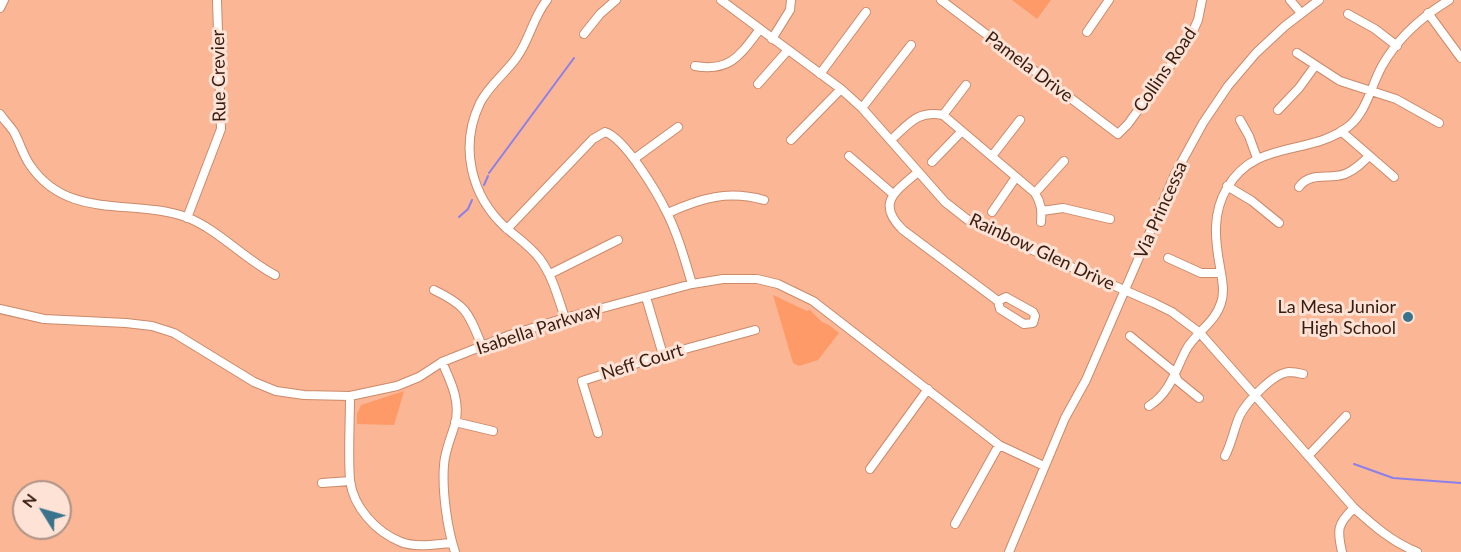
<!DOCTYPE html>
<html>
<head>
<meta charset="utf-8">
<style>
  body { margin:0 }
  #map { position:relative; width:1461px; height:552px; overflow:hidden; background:#fab695; font-family:Lato,sans-serif }
  canvas { display:block }
  .north { position:absolute; left:12px; top:480px; width:60px; height:60px; box-sizing:border-box; background:#fee2d5; border:2px solid #ae9386; border-radius:50%; rotate:307deg; font-size:16px; font-weight:700; line-height:24px; text-align:center; color:#361d10 }
  .north::after { content:''; display:block; margin:auto; width:21px; height:27px; background:#39748c; clip-path:polygon(50% 0,100% 100%,50% 72%,0 100%) }
</style>
</head>
<body>
<div id="map">
<canvas width="1461" height="552"></canvas>
<div class="north">N</div>
</div>
<script>
const ctx = document.querySelector('canvas').getContext('2d');
ctx.lineJoin = 'round';
function paint(path, color) { ctx.fillStyle = color; ctx.fill(path, 'evenodd'); }
function trace(path, color, width, dash) { ctx.strokeStyle = color; ctx.lineWidth = width; ctx.lineCap = dash ? 'butt' : 'round'; ctx.setLineDash(dash || []); ctx.stroke(path); }
function write(font, color, halo, rows, align = 'center') {
  ctx.font = font + ' Lato,sans-serif'; ctx.lineWidth = 6; ctx.setLineDash([]); ctx.textBaseline = 'middle'; ctx.strokeStyle = halo; ctx.fillStyle = color; for (const [text, x, y, turn = 0] of rows) {
    ctx.save(); ctx.translate(x, y); ctx.rotate((+turn || 0) * Math.PI / 180); ctx.textAlign = isNaN(turn) ? turn : align; if (halo) ctx.strokeText(text, 0, 0); ctx.fillText(text, 0, 0); ctx.restore();
  }
}
const green = new Path2D(`
  M1012,0h39l-14,19z
  M773,295l34,16 3,-1 12,12 7,3 10,8 -21,27 -19,6 -6,-3z
  M404,391l-10,34 -37,-1v-10l4,-9z`);
const stream = new Path2D(`
  M489,173l85,-115
  M484,185l4,-9
  M459,217l9,-8 4,-9
  M1354,464l39,14 68,5`);
const minor = new Path2D(`
  M547,0c-14,17 -17,39 -30,57 -11,16 -28,28 -37,46 -21,44 -9,93 26,125 12,10 25,19 34,31 13,18 18,39 25,59
  M721,0l120,89 21,19 83,94 23,18 30,15 156,68 18,9 28,21 154,175c20,18 38,34 63,44
  M941,0l177,134 10,-10 61,-84 9,-20 4,-20
  M1290,0l11,13
  M0,8l4,-8
  M1428,13l33,45
  M1348,14l27,15 22,17
  M1087,32l22,-32
  M584,34l16,-20 16,-14
  M772,39l18,-29 1,-10
  M1297,53l43,28 56,18 43,24
  M695,66c36,6 45,-11 65,-37
  M820,74l46,-62
  M758,84l30,-34
  M862,108l49,-63
  M1278,110l21,-22 16,-22
  M0,114c4,6 10,12 14,18 6,11 9,23 16,33 38,56 101,33 156,52 32,12 58,42 89,58
  M943,115l23,-30
  M1240,120l9,16 8,22
  M1341,131l53,46
  M791,140l50,-51
  M891,140c18,-16 26,-30 52,-25l92,78c6,10 7,17 6,29
  M849,156l44,38
  M992,156l28,-36
  M634,159l44,-32
  M932,162l30,-31
  M918,172c-22,19 -43,31 -15,58l95,71
  M1227,186l25,15 27,22
  M1299,187c11,-16 30,-7 46,-13 10,-4 17,-11 24,-18
  M1035,193l29,-32
  M1042,211l21,-3 47,11
  M992,212l24,-35
  M668,213c33,-15 60,-23 96,-13
  M187,218l34,-89 -4,-129
  M507,229l86,-90 12,-7c20,6 53,62 62,81 12,23 18,48 25,71
  M1168,258l33,15h20
  M550,274l68,-34
  M434,290c33,16 34,22 48,56
  M646,297l17,58
  M1006,297l27,15 2,4 -2,7 -9,1 -24,-15 -2,-8z
  M0,309l44,10 82,4 26,3 22,7 80,49 22,9 28,4 46,1 47,-10 22,-9 23,-15 68,-27 55,-17 127,-34 31,-5h34l21,5 35,17 186,144 45,21
  M1130,336l43,35 5,10 21,17
  M442,362c9,20 19,40 13,62 -4,14 -10,26 -11,41 -2,25 3,63 11,87
  M350,396c0,28 -2,57 0,84 3,27 26,52 51,62 16,6 35,2 51,1
  M1149,406c21,-13 26,-35 37,-56 9,-17 29,-27 35,-47 4,-11 1,-24 -1,-36 -5,-27 -8,-54 7,-79 29,-50 83,-31 122,-62 18,-15 22,-40 33,-60 15,-27 41,-50 67,-66
  M455,422l38,9
  M598,433l-16,-52 81,-26 92,-25
  M1225,456c7,-13 9,-28 15,-41 7,-13 33,-42 49,-43 4,0 10,1 14,2
  M1308,456l38,-40
  M870,469l58,-80
  M322,483l28,-2
  M955,524l44,-79
  M1009,552l56,-134 21,-38 89,-206 28,-51 25,-37 28,-33 29,-27 34,-26
  M1342,552c-5,-22 -5,-28 12,-44`);
const markers = [
  [1408,317,6,"#39748c"]
];
const streetNames = [
  ["Pamela Drive",1029,67,37],
  ["Collins Road",1165,70,-56],
  ["Rue Crevier",219,76,-91],
  ["Via Princessa",1161,210,-66],
  ["Rainbow Glen Drive",1042,252,25],
  ["Isabella Parkway",539,329,-18],
  ["Neff Court",642,362,-17]
];
const poiNames = [
  ["La Mesa Junior",1396,307],
  ["High School",1396,328]
];
paint(green, '#fe9a68');
trace(stream, '#8b7fea', 2);
trace(minor, '#cb8a6a', 10);
trace(minor, '#fff', 8);
for (const [x, y, r, color] of markers) { const dot = new Path2D(); dot.arc(x, y, r, 0, 2 * Math.PI); ctx.fillStyle = color; ctx.fill(dot); trace(dot, '#fee2d5', 2); }
write('18px', '#361d10', '#fee2d5', streetNames);
write('18px', '#361d10', '#fee2d5', poiNames, 'right');
</script>
</body>
</html>
